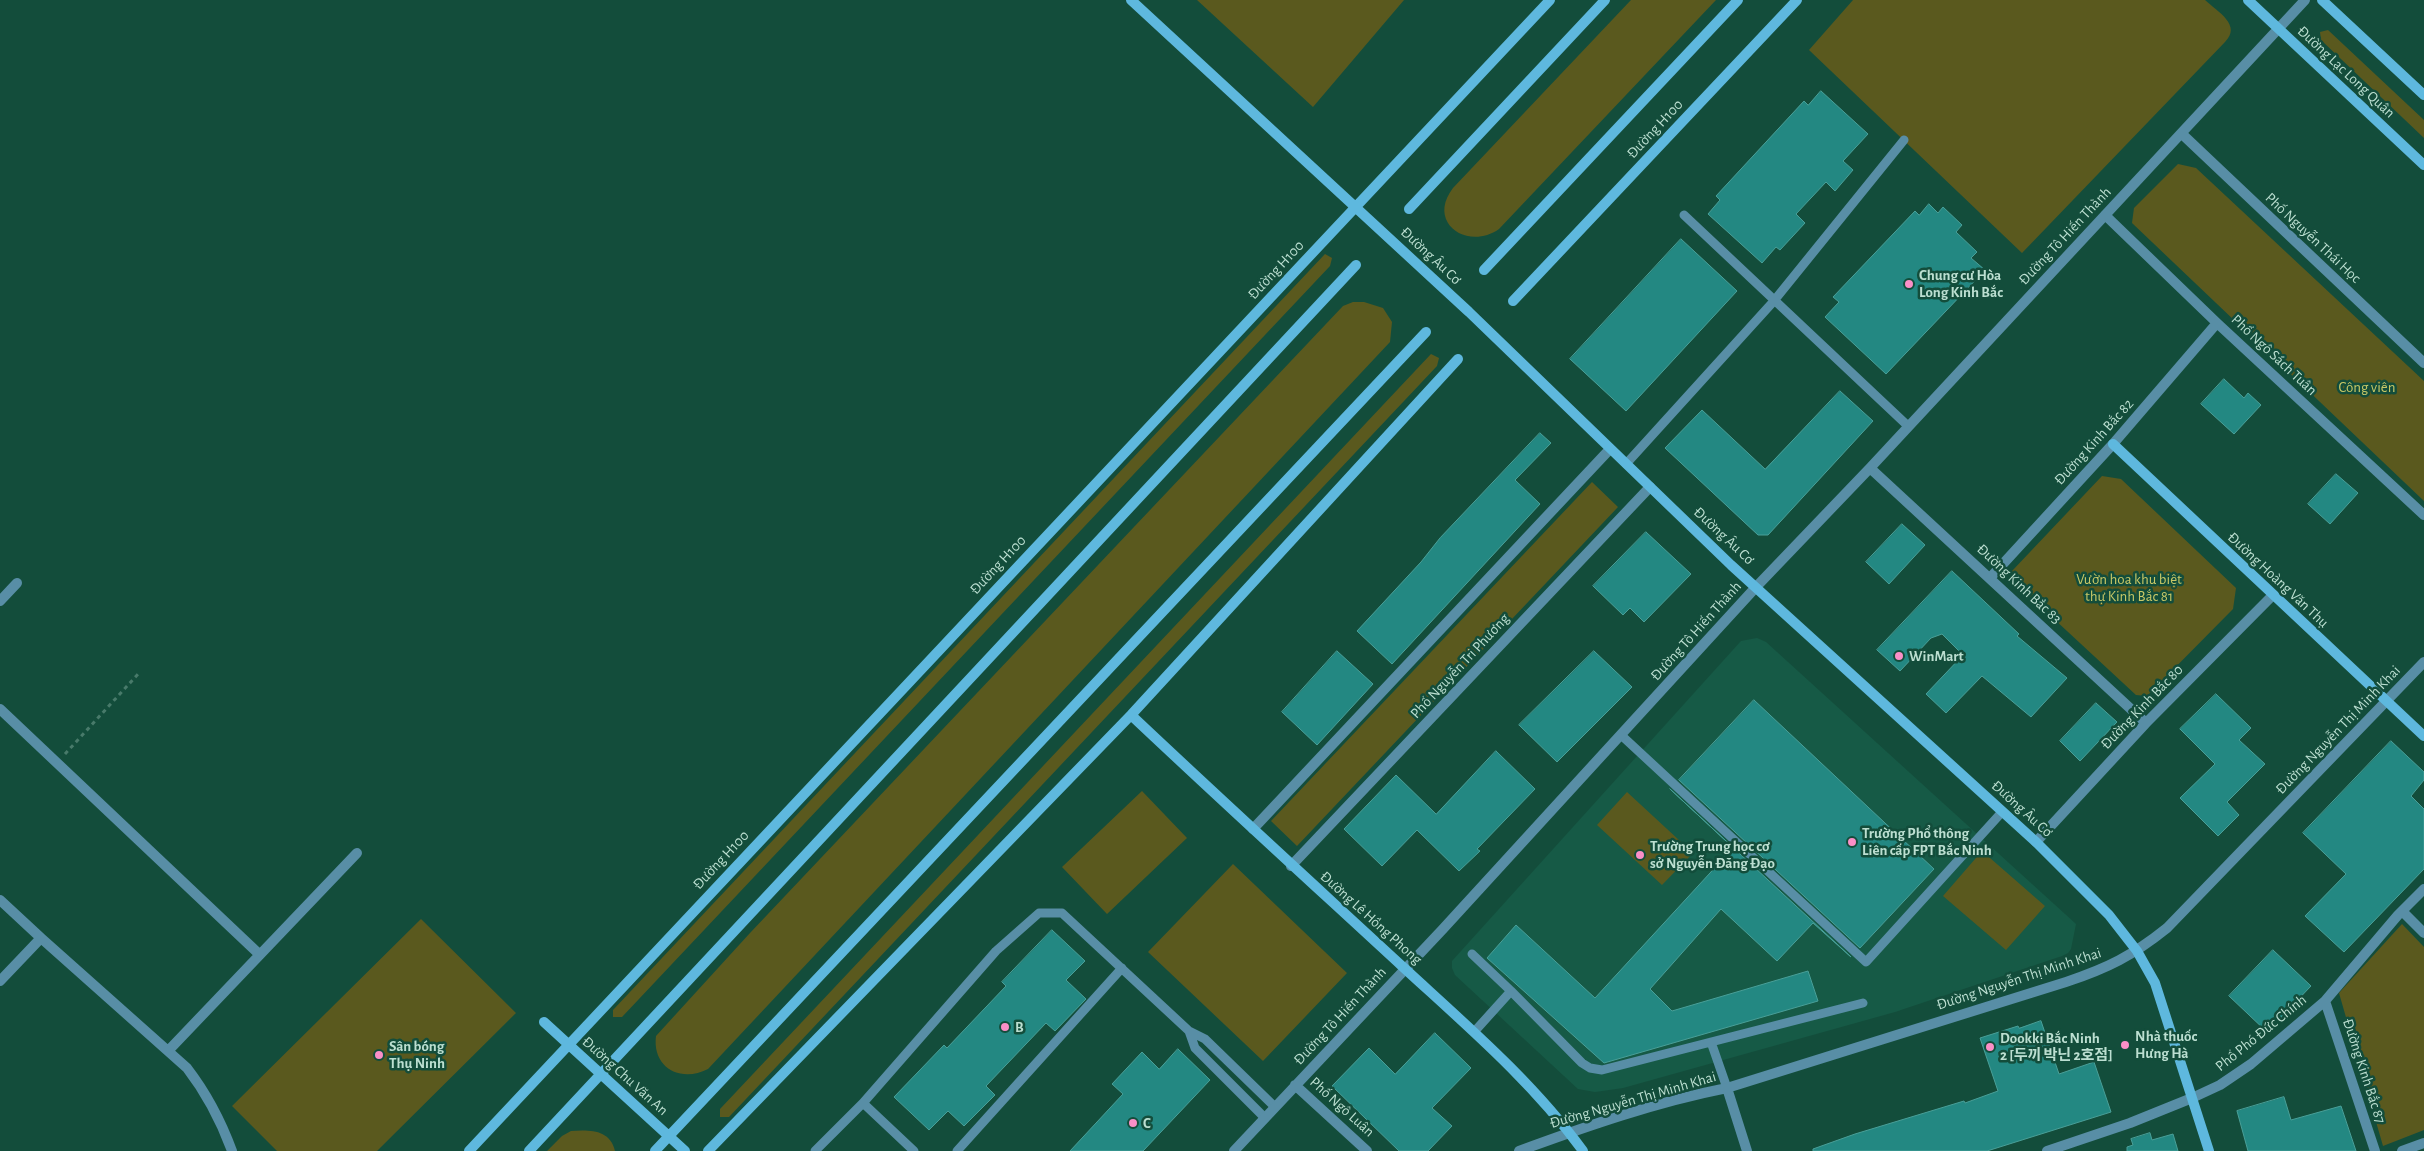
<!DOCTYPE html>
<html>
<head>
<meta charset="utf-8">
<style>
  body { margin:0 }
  canvas { display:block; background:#134d3b }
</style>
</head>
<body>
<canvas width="2424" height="1151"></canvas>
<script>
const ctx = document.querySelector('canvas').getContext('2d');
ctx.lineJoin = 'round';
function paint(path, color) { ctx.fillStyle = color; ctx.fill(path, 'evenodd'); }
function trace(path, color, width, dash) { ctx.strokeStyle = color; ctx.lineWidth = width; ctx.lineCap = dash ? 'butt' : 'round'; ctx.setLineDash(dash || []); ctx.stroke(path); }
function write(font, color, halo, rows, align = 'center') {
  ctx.font = font + ' "Alegreya Sans","Noto Sans KR",sans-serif'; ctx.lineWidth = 5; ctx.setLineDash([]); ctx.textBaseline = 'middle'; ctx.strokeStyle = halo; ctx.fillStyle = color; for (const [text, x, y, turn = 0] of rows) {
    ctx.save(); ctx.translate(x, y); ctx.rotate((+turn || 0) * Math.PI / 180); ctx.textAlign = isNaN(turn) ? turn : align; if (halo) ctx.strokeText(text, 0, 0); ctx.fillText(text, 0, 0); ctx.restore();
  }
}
const built = new Path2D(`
  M1757,638l9,4 310,282 -5,25 -3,4 -6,3 -167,56 -272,76 -28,4 -17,-3 -123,-114 -3,-7v-7l289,-320z`);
const green = new Path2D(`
  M1197,0h207l-91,107z
  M1631,0h85l-217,229c-31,22 -73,-6 -46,-41z
  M1853,0h352c13,12 37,25 20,42l-203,211 -213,-203z
  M2328,30l96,90v18l-103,-98 -1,-8z
  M2178,164l18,4 228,213v120l-292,-278 2,-15z
  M1325,254l7,4 -2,8 -708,751h-9v-7z
  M1353,302h11l19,6 9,14 -2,20 -682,727c-27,14 -56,-1 -52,-33l94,-103 593,-627z
  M1431,354l8,4 -2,8 -708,751h-9v-8z
  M2102,476l19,3 115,109 -3,21 -86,87 -11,-1 -124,-115v-9z
  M1592,482l26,25 -321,339 -26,-25z
  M1142,791l45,47 -80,76 -45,-47z
  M1627,792l66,61 -31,32 -65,-60z
  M1982,851l63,55 -39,44 -63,-54z
  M1233,864l114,109 -84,88 -115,-109z
  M421,919l95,94 -139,138h-100l-45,-45z
  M2402,924l22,23v183l-41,16 -44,-153z
  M571,1131c18,-1 39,-2 44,20h-68l15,-15z`);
const building = new Path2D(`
  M1821,91l47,43 -25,27 10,9 -18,21 -9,-9 -30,32 9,9 -25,27 -4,-3 -14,16 -54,-49 12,-14 -4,-4 88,-95 4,4z
  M1929,204l9,9 5,-6 19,18 -6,7 21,20 -6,6 14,12 -99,104 -61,-57 14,-15 -6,-5 82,-86 4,4z
  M1681,239l56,52 -111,120 -56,-52z
  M2224,379l20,19 4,-5 13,12 -27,29 -33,-30z
  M1840,391l33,30 -105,114h-10l-93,-87 37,-38 63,59z
  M1540,433l11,10 -36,37 25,24 -148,160 -35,-33 64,-69 19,-24z
  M2336,474l22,19 -28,31 -22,-20z
  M1902,524l23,21 -36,39 -23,-22z
  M1646,532l45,42 -47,48 -14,-14 -7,7 -30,-29z
  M1952,571l67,63 -2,2 50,42 -36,39 -49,-41 -36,37 -20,-19 37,-39 -21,-21 -11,4 -31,33 -23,-21z
  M1337,651l36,33 -56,61 -35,-33z
  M1594,651l38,36 -75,75 -38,-37z
  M2216,694l35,34 -12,12 26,24 -38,38 12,13 -21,21 -38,-38 35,-34 -35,-35z
  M1754,700l180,169 -74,79 -181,-168z
  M2096,703l21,19 -37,39 -20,-20z
  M2391,741l33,31v8l-13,16 13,13v60l-80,83 -39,-36 41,-42 -43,-41z
  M1496,751l39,38 -58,60 3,2 -21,20 -42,-41 -35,36 -38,-37 52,-54 40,39z
  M1670,789l181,168 -38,-34 -36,38 -56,-52 -71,80 22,22 136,-40 10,30 -214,62 -117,-105 29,-33 79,73 138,-150z
  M1052,930l33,31 -19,19 20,19 -31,32 -9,-8 -60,63 9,9 -31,31 -16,-15 -19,19 -35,-33 50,-52 3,3 59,-62 -4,-4z
  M2273,950l38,36 -44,46 -38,-36z
  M2041,1021l18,53 35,-12 17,50 -124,39h-174v-2l42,-15 109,-33 1,2 33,-12 -18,-53 38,-12 1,2z
  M1435,1033l36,35 -39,40 20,18 -24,25h-29l-67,-65 37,-38 26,26z
  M1178,1049l32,31 -67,71h-73l53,-57 -11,-10 30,-32 17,17z
  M2284,1097l7,23 50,-14 15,45h-108l-11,-40z
  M2150,1133l2,7 21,-6 5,17h-51v-4l6,-2 -2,-6z`);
const path = new Path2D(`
  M65,754l74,-81`);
const lane = new Path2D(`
  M1684,215l224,211
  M1626,464l147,-162 131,-162
  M1621,735l245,227 136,-150
  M1472,954l39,37 -37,41
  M1511,991l71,72 8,5 12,2 261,-67
  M1189,1031l6,17 70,70
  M1711,1042l16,46
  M815,1151l48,-48
  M914,1151l-51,-48 133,-152 43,-38h23l127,118 16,8 70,68
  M957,1151l165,-183`);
const street = new Path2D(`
  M2182,134l242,229
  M2105,215l112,108 207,192
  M1870,468l276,255
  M1990,578l123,-134 104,-121
  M0,601l17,-18
  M0,709l259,245
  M1253,829l357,-380
  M2036,842l110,-119 126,-127
  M1291,866l359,-379
  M0,900l41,38
  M2402,911l22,22
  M0,981l41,-43 146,130c20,26 34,53 45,83
  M2325,1001l50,150
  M168,1051l189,-198
  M1295,1085l72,66
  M1727,1088l20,63
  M1234,1151l208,-221 314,-343 114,-119 435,-468
  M1519,1151c68,-25 137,-49 208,-63l339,-106c42,-14 66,-26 101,-54l257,-266
  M2047,1151l83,-28 62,-25 28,-13 31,-21 74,-63 73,-86 26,-26
  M2402,1151l22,-8`);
const secondary = new Path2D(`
  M1131,0l338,312 262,253 305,277 73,73 28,36 18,32 54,168
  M2248,0l176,165
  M2322,0l102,95
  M1409,209l196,-209
  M1484,270l254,-270
  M1513,301l284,-301
  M2113,444l311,292
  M1131,715c90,85 181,168 272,252 63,58 130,115 180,184
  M544,1022l141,129
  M469,1151l1081,-1151
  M529,1151l827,-886
  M655,1151l771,-819
  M708,1151l423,-436 327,-356`);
const markers = [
  [1909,284,5,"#fa8fc7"],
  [1899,656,5,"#fa8fc7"],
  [1852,842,5,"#fa8fc7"],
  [1640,855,5,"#fa8fc7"],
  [1005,1027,5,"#fa8fc7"],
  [2125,1045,5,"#fa8fc7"],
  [1990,1047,5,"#fa8fc7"],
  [379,1055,5,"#fa8fc7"],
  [1133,1123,5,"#fa8fc7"]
];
const streetNames = [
  ["Đường Lạc Long Quân",2346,72,43],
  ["Đường H100",1655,129,-47],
  ["Đường Tô Hiến Thành",2065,236,-47],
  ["Phố Nguyễn Thái Học",2313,238,43],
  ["Đường Âu Cơ",1431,256,43],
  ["Đường H100",1276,270,-47],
  ["Phố Ngô Sách Tuân",2274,355,43],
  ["Đường Kinh Bắc 82",2094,442,-48],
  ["Đường Âu Cơ",1724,536,43],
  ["Đường H100",998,565,-47],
  ["Đường Hoàng Văn Thụ",2278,580,43],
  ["Đường Kinh Bắc 83",2019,584,43],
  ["Đường Tô Hiến Thành",1696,631,-48],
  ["Phố Nguyễn Tri Phương",1460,666,-47],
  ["Đường Kinh Bắc 80",2142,707,-46],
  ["Đường Nguyễn Thị Minh Khai",2338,730,-46],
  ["Đường Âu Cơ",2022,809,42],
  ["Đường H100",721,860,-47],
  ["Đường Lê Hồng Phong",1371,918,42],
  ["Đường Nguyễn Thị Minh Khai",2019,979,-18],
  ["Đường Tô Hiến Thành",1340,1016,-47],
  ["Phố Phó Đức Chính",2261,1033,-39],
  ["Đường Kinh Bắc 87",2364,1071,72],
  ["Đường Chu Văn An",625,1076,42],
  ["Đường Nguyễn Thị Minh Khai",1633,1100,-16],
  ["Phố Ngô Luân",1342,1107,42]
];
const poiNames = [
  ["Chung cư Hòa",1919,275],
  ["Long Kinh Bắc",1919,292],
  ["WinMart",1909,656],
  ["Trường Phổ thông",1862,833],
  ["Liên cấp FPT Bắc Ninh",1862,850],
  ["Trường Trung học cơ",1650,846],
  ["sở Nguyễn Đăng Đạo",1650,863],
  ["B",1015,1027],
  ["Nhà thuốc",2135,1036],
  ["Hưng Hà",2135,1053],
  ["Dookki Bắc Ninh",2000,1038],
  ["2 [두끼 박닌 2호점]",2000,1055],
  ["Sân bóng",389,1046],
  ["Thụ Ninh",389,1063],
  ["C",1143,1123]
];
const parkNames = [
  ["Công viên",2367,387],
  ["Vườn hoa khu biệt",2129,579],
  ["thự Kinh Bắc 81",2129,596]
];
paint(built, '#165a46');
paint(green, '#5a591e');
paint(building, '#238882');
trace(building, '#499f98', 1);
trace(path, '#487a6a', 3, [4, 4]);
trace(lane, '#588ea6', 9);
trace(street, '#588ea6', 10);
trace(secondary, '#5eb8de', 10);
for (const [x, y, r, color] of markers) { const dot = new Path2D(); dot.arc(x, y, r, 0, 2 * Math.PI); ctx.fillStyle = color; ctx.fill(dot); trace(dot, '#134d3b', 2); }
write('15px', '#bcdfd1', '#134d3b', streetNames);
write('bold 15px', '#bcdfd1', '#134d3b', poiNames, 'left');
write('15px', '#c8c867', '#134d3b', parkNames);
</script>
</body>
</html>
